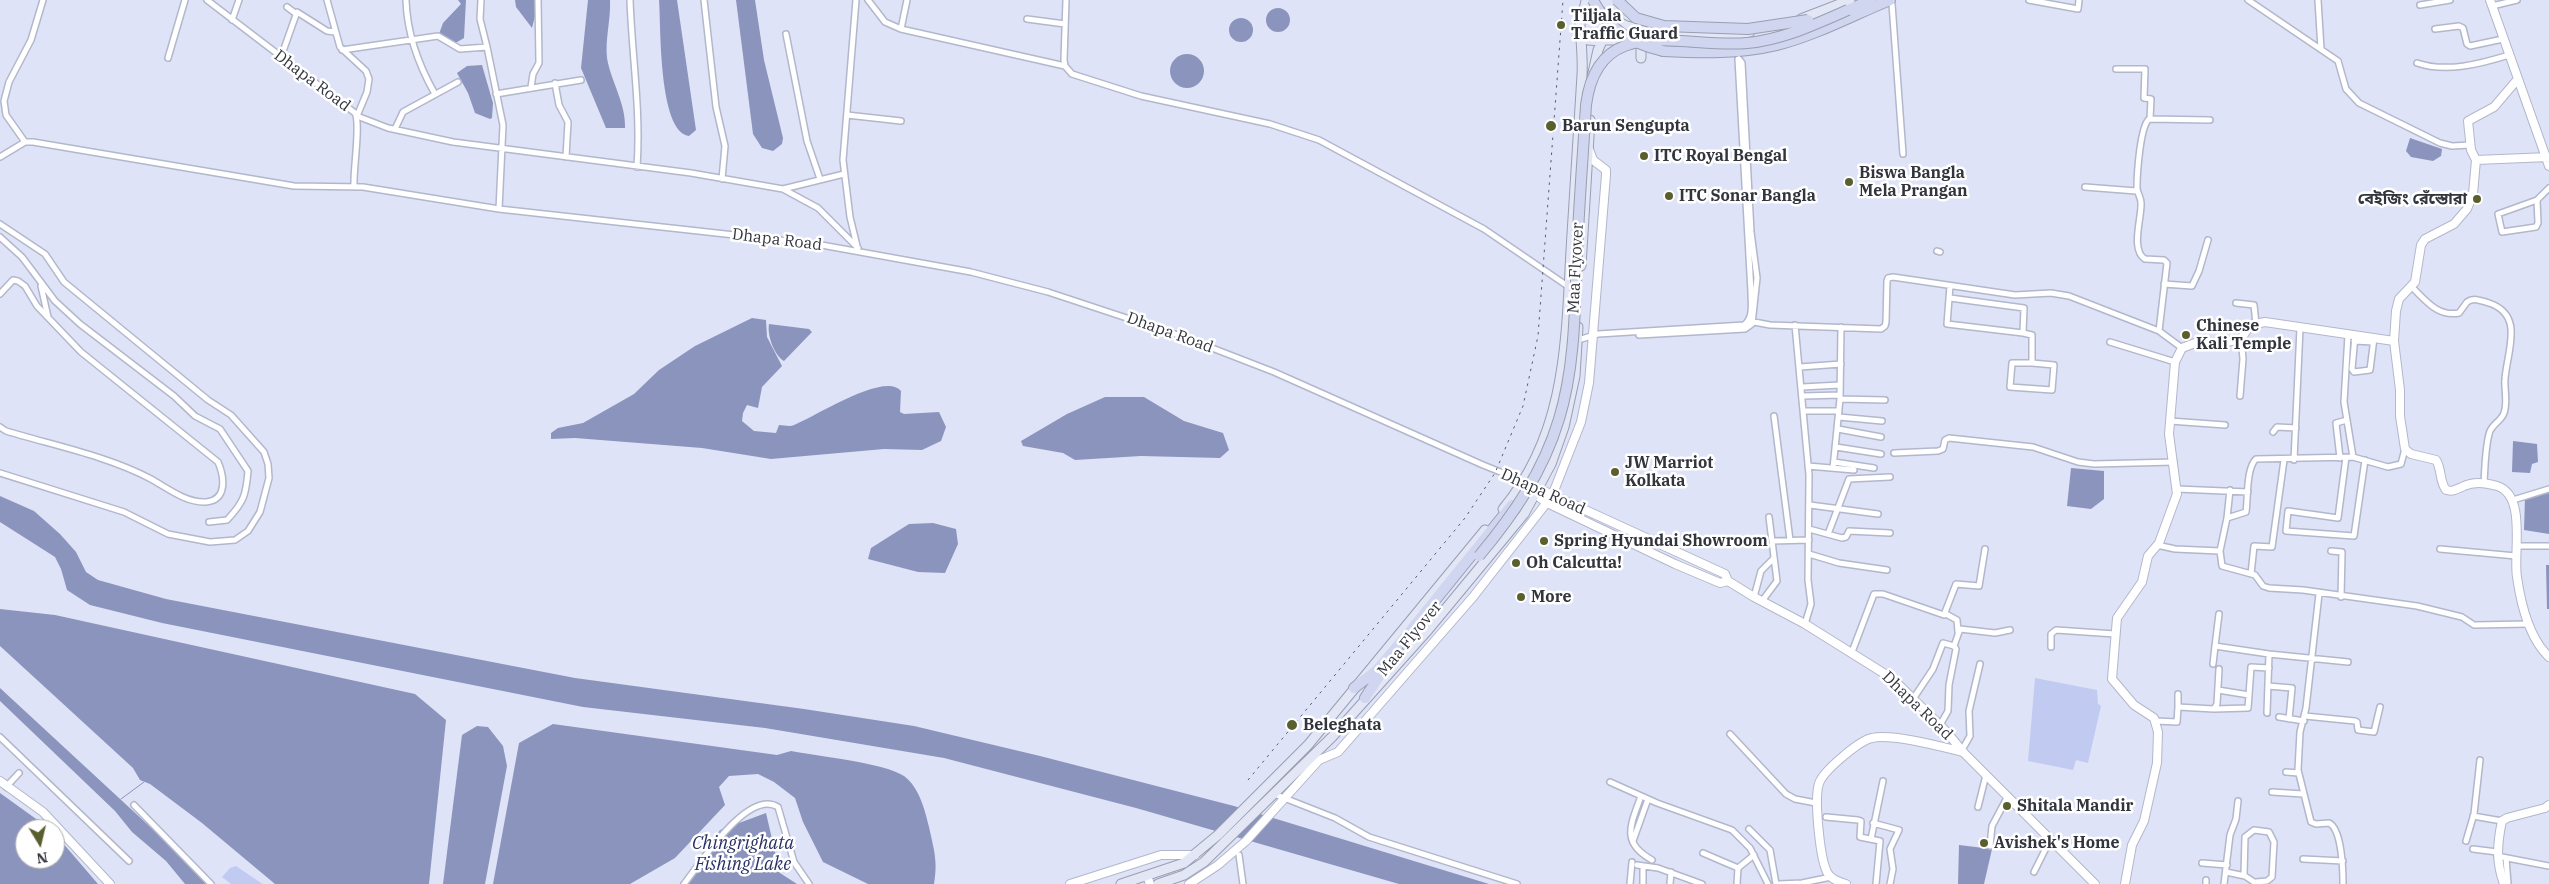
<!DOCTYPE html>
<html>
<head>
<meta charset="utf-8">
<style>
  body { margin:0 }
  #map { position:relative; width:2549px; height:884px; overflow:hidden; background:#dfe3f8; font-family:"IBM Plex Serif",serif }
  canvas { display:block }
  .north { position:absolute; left:15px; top:819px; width:50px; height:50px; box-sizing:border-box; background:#fff; border:1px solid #adaeb1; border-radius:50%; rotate:171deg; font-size:14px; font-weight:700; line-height:20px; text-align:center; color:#33353d }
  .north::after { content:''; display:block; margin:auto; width:18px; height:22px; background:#595f2d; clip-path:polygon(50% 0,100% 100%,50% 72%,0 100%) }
</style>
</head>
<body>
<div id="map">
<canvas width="2549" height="884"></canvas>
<div class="north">N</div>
</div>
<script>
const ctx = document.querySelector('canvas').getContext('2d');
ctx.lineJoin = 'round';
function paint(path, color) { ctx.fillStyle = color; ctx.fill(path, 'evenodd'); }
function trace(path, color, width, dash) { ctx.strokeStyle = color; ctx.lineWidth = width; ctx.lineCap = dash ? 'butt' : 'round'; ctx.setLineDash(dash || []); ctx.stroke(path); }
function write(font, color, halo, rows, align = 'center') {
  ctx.font = font + ' "IBM Plex Serif","Noto Sans Bengali",serif'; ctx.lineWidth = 5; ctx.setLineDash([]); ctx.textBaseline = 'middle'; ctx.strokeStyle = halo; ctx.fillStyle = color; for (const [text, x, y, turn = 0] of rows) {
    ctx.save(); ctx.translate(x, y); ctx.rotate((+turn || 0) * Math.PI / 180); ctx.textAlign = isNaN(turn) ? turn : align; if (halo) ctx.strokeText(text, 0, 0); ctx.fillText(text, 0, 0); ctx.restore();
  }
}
const green = new Path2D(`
  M2035,678l62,12 1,14 3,2 -13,57 -12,-3 -3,10 -45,-9z
  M236,866l25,17 2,1h-32l-9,-7 8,-9z`);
const water = new Path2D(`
  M458,0h8l-2,38 -12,7 -13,-11 4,-11 18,-19z
  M515,0h20v16l-3,12 -16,-21z
  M588,0h22c1,19 -5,39 -3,58 4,24 19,45 18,70h-19l-25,-60z
  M659,0h18l19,130 -7,6c-31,-4 -28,-112 -30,-136z
  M736,0h19l9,60 19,78 -1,6 -9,7 -11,-3 -9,-14z
  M1266 20a12 12 0 1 1 24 0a12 12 0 1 1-24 0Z
  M1229 30a12 12 0 1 1 24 0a12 12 0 1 1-24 0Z
  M1170 71a17 17 0 1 1 34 0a17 17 0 1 1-34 0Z
  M482,65l11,38 -1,15 -2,1 -15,-6 -7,-20 -11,-20 10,-7z
  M2410,138l32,11 -1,7 -8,5 -22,-4 -5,-6z
  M752,318l14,2 1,17 15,29 -20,21 -4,21 -11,-3 -4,8 -1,8 12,10 22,2 3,-8c5,0 11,2 15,0 19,-7 91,-54 107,-34l-1,21 4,2 35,-2 7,15 -5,14 -19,9 -38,-1 -113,10 -69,-11 -127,-10 -24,1v-6l7,-5 25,-5 51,-29 25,-24 36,-24z
  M769,324l40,5 3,3 -28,29c-10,-6 -17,-26 -15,-37z
  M1105,397h39l40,24 39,12 6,17 -9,8 -79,-2 -66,4 -12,-7 -40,-7 -2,-5 46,-27z
  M2513,441l24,3 1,18 -6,2 -2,9 -18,-1z
  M2071,468l33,3v28l-13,10 -24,-3z
  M2549,492v42l-25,-4 1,-33z
  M0,496l34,15 26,23 16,18 10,20 12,8 68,19 409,79 229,31 110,17 126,30 194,50 255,78h-90l-263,-76 -192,-50 -179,-30 -182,-21 -421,-84 -72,-18 -23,-15 -6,-21 -6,-12 -55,-35z
  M933,523l23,6 2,15 -13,29 -27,-1 -50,-13 3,-11 38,-24z
  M2546,565h3v44h-2z
  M0,609l55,6 360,79 31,26 -17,164h-154l-73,-61 -52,-39 -10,-4 -7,-12 -133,-122z
  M0,688l159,147 47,49h-21l-19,-23 -34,-29 -17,-21 -115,-110z
  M553,724l224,31 14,-4c26,5 94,12 113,25 15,11 21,34 25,51 5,23 9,34 5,57h-66l-45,-22 -20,-40 -8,-24 -21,-16 -16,-8 -29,2 -10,11 6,18 -50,53 -45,26h-137l26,-141z
  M477,726l11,1 15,19 4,20 -22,118h-42l19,-149z
  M0,793l50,36h-25v30h30v-25l43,50h-98z
  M766,813l14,60 17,11h-112l35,-54z
  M1959,845l33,4 -8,35h-26z`);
const stream = new Path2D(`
  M121,799l23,-17`);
const street = new Path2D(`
  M207,0l148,113c6,10 -2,57 -1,73
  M327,0l13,47 26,24 3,8 -2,13 -10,24 31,12 65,14 238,31 92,16 35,19 40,40
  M406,0c1,33 13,66 29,94
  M481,0l-1,19 7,28
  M630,0c2,57 11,110 7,167
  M704,0l12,107 9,39 -3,33
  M856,0l-13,160 7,57 7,29
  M868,0l17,22 16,7 164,37
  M1066,0l-2,60 1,6 7,8 69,22 129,28 49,16 165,89 85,58
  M2029,0l49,9 1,-9
  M2248,0l90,61 8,28 13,14 81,40 12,3 18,-1
  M2318,0l3,49
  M1892,4l11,150
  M2420,5l30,-5
  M2492,6l25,-6
  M287,7l8,6
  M1027,19l38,5
  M232,20l7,-20
  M901,29l6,-29
  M2435,29l24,-3 4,2 4,16 3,2 33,-7
  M786,34l21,107 13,38
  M342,50l96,-14 22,13 27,-2 16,78 -4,84
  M281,57l16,-45 30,19 8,1
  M168,58l17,-58
  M2417,63c29,10 63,1 92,-8
  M2116,69h29l-1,29 7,1 -1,20
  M555,83l4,22 9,17 -2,35
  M531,87l2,-13 6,-11 -1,-63
  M496,94l85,-14
  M847,115l54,6
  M395,129l8,-17 55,-30
  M25,142l-19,-27 -2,-14 5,-19 22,-42 12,-40
  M0,157l25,-15h8l261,44 69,1 136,22 317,35 155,28 77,20 133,44 93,36 209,93 40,16
  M2085,187l51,4
  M783,189l61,-15
  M2537,200l1,23 -2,4 -34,5 -4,-18 39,-14 12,-12
  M0,224l45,30 19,28 144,118 23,15 33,37 4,12 1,14 -9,34 -12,19 -13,9 -25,2 -42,-8 -44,-22 -124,-39
  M0,237l22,20 33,44 25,23 94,72 21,20 25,13 28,42c-2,24 -4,31 -21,49l-18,2
  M1937,251l3,1
  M2164,284l28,2 7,-15 9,-31
  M41,286l7,31
  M1950,286l-3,38 76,9 1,-25 -74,-10
  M2412,287c14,14 26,30 47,26l8,-11c7,-5 15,-1 22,1 36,12 18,48 16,76 -1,10 3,24 -1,34 -3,9 -13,11 -15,21 -4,16 -4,33 -5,49
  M0,294l13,-14 5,1 7,5 12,20 44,46 137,110c6,14 10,38 -12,40 -20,1 -39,-14 -55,-23 -43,-23 -99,-34 -145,-48l-6,-4
  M2236,303l18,2 2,19
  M1749,321l21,4 111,4 4,-3 1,-4 1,-41 1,-3 5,-1 122,18 36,-2 18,3 90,35
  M1795,325l14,150 -1,105 3,24 -6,20
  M2023,333l9,2v28h-20l-2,24 42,3 2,-25 -22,-2
  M1639,335l106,-6 7,-5 5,-46 -6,-46 -9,-169 -3,-4
  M2348,335l-4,67 9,55
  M2355,336l-3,33 2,3 16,-2 4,-32
  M1578,340l20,-6 146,-9c10,-8 7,-21 7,-33l-13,-233
  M2354,341l19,1
  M2110,342l65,20
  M2182,348l-23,-17 8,-68 -3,-3 -19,-1c-15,-9 -3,-42 -4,-56 0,-6 -4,-10 -4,-15 0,-14 3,-61 12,-69l61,1
  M1800,367l41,-3
  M1802,387l38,-2
  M1803,396l37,-1
  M2240,396l3,-37 -2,-21
  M1840,399l45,1
  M1805,411h34
  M1774,416l16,124
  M1839,417l43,4
  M2170,421l55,4
  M1838,429l43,8
  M2273,432l4,-5 19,1
  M1836,447l45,7
  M2405,449l-4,15 -13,3 -35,-10 -97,2c-10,9 -8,40 -10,53l-19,6 -7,33 2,15 33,9 8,11 6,2 34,2 114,16 45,11 12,8 55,-1
  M1894,453l44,-2 5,-2 2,-9 4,-2 84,9 45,15 16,2 80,-2
  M2346,457l-8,61 -50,-7 -2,20 68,5 11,-76
  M2340,458l-4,-35 11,-3
  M2294,460l6,-132
  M1834,462l40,6
  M1808,466l46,4
  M1833,468l7,-69 1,-72
  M2177,489l71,3
  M2513,500l36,-11
  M1810,505l68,9
  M2227,518l3,-28
  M1809,529l33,9 4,-1 3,-6 41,2
  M1828,534l21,-55 41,-2
  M1772,541l37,-1
  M2157,545l18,4 45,2
  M2516,546h33
  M2440,549l76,7
  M2331,551l11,1 -1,45
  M1809,554l30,9 48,7
  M2251,574l3,-28 18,1 12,-87
  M2319,594l-13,114 -6,24 -2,38 13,52 5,2 13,-1c13,6 14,48 14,61
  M1754,597l7,-26 13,-13
  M1762,601l15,-20 -8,-64
  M1946,614l11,6 1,12
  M2219,614l-4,32 54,8
  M1954,646l6,-17 35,4 15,-3
  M2051,647v-13l5,-4 59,4
  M1852,652l22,-58h9l61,21 12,-31 23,2 6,-37
  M2213,664l2,-18
  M2268,686l24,2 -3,31
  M2218,690l31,5 2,-28 18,1
  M2178,694v13l36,2 3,-5 2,-35
  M1913,699l20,-30 10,-26 11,3 2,3 -7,36 -1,26 -8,14
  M2214,709l34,-1 1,-13
  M2267,713l2,-59 79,8
  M2305,716l50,5 2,1 1,8 16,2 6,-25
  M2279,717l25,4
  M2156,721l21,1 1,-15
  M1730,734l56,60 9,5 21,4
  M0,737l129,124
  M1962,750l8,-14 -1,-25 11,-47
  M2286,772l12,1
  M1610,782l47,21 75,27 18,18 18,36
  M6,787l13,-14
  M2272,792l31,2
  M1274,794l61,24 34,19 148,47
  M1641,796c-10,29 -21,46 11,64
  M134,805l77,79
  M1978,807l8,-32
  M2473,816l29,5
  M1826,817l32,3 3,1 -1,16 20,4 -4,43
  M1873,823l26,7 -9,19 3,20 -3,15
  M1749,829l21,21 6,34
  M1871,839l12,-58
  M1633,841l15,-42
  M2466,841l8,-27 6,-54
  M1990,846l2,-20 16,-30
  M2473,849l24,3
  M1703,853l35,15
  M1239,855l4,29
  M2497,856l52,10
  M2506,858l2,26
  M2303,859l40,2
  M2202,863l25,2
  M1637,865l21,3 44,16
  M2034,872l16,-32
  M2226,872l19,4 12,8
  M2244,875l1,-38 9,-7 15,2 5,10 -2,35 -5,4 -11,1
  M2206,880v4
  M684,884c16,-20 64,-96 94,-77l16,55 15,22
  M1630,884l2,-22
  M1643,884v-18
  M1670,884l1,-12
  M1737,884l1,-16 16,-13
  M1779,884l23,-1 29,-6
  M2224,884l6,-49 6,-16 2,-18`);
const secondary = new Path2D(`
  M2490,0l59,166
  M2549,157l-73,3 -3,34 -6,15 -13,15 -29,15 -4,6 -6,37 -16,17 -3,12 -2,30 6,49v26l5,33 6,5 25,6c6,9 3,21 10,30 7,2 11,-1 18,-4 10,-5 23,-3 33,0 30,9 16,67 20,91 4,28 12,61 32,80
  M2476,160l-5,-10 -3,-29 26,-14 23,-27
  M1533,486l192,88 3,7 26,16 51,27 88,55 53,52 17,21 132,132
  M1532,492l15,11 128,61 45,19 8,-2
  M0,781l43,31 67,72
  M1147,876l3,8
  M1070,884l91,-29h34
  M1189,884l29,-19 28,-24 73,-81 19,-8 135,-155 79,-101 29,-74 8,-39 17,-208v-5l-13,-10 -4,-11
  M1846,884c-7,-2 -16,-5 -19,-12 -7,-14 -14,-78 -7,-91 6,-12 40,-41 52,-43 20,-5 71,9 91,14
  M2125,884l7,-39 12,-24 13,-58 1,-31 -4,-14 -20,-13 -22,-26 5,-61 25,-36 6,-26 11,-13 18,-49 -8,-60 6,-72 7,-14 13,-5 32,-1 14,-3 9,-14 15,-3 129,19
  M2504,884c-8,-22 -7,-40 -2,-63l5,-3 38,-10 4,-3`);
const primary = new Path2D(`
  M1582,17c15,-17 30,4 45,9 32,9 91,12 123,6
  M1801,19l49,-19
  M1581,31l7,9 14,1 11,-10v-10
  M1606,40h28
  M1641,40v18
  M1592,77l6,-27 4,-9
  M1581,266l9,-146
  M1503,509c63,-76 63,-166 68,-259 4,-58 7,-117 11,-175 1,-17 -1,-33 -2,-49 0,-9 5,-17 6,-26
  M1121,884l63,-21 34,-28 90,-90 177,-215
  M1158,884l26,-9 20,-13 128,-125 96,-107 96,-116 27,-50 13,-37 11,-51 3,-49`);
const highway = new Path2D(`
  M1848,10l23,-10
  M1663,51c37,2 77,3 114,-6 39,-10 76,-30 113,-45
  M1354,688l22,-17 35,-41 101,-125
  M1365,698l19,-29`);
const rail = new Path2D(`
  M1248,780l217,-262 30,-45 28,-67 15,-70 25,-336`);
const highwayBridge = new Path2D(`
  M1593,0c14,28 40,44 70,51
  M1617,0l19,18 28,8 84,3 60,-9
  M1479,556c35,-42 64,-84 80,-137 16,-52 16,-111 18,-166 2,-49 6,-99 9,-148 12,-94 97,-56 161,-62 35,-3 69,-19 101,-33`);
const markers = [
  [1561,25,5,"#595f2d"],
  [1551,126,6,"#595f2d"],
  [1644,156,5,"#595f2d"],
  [1849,182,5,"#595f2d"],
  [1669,196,5,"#595f2d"],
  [2477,199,5,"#595f2d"],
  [2186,335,5,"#595f2d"],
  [1615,472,5,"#595f2d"],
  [1544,541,5,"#595f2d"],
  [1516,563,5,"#595f2d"],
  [1521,597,5,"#595f2d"],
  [1292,725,6,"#595f2d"],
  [2007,806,5,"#595f2d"],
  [1984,843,5,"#595f2d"]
];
const poiNames = [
  ["Tiljala",1571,16],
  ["Traffic Guard",1571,34],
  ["Barun Sengupta",1562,126],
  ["ITC Royal Bengal",1654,156],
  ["Biswa Bangla",1859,173],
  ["Mela Prangan",1859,191],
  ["ITC Sonar Bangla",1679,196],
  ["বেইজিং রেঁস্তোরা",2467,199,"right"],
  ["Chinese",2196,326],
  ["Kali Temple",2196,344],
  ["JW Marriot",1625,463],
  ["Kolkata",1625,481],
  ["Spring Hyundai Showroom",1554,541],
  ["Oh Calcutta!",1526,563],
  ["More",1531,597],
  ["Beleghata",1303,725],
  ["Shitala Mandir",2017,806],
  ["Avishek's Home",1994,843]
];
const streetNames = [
  ["Dhapa Road",312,81,37],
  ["Dhapa Road",777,240,7],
  ["Maa Flyover",1576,268,-87],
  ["Dhapa Road",1170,333,20],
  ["Dhapa Road",1543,492,24],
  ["Maa Flyover",1410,639,-51],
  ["Dhapa Road",1917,706,44]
];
const waterNames = [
  ["Chingrighata",743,844],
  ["Fishing Lake",743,865]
];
paint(green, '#c1caf1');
paint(water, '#8b94bd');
trace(stream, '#8b94bd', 1);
trace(street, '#b3b7cb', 8);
trace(secondary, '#b3b7cb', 10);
trace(primary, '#999eb1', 11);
trace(highway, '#999eb1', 12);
trace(street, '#fff', 5);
trace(secondary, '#fff', 8);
trace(primary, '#e3e6f5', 9);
trace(highway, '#d0d6ef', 10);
trace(rail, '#5a5d68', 1, [2.5, 5]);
trace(highwayBridge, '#999eb1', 12, []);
trace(highwayBridge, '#d0d6ef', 10);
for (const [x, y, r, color] of markers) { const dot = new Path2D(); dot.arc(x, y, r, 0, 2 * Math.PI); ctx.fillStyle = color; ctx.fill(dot); trace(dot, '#fff', 2); }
write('bold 16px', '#33353d', '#fff', poiNames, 'left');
write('16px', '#33353d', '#fff', streetNames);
write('italic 18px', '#292f64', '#fff', waterNames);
</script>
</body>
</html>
